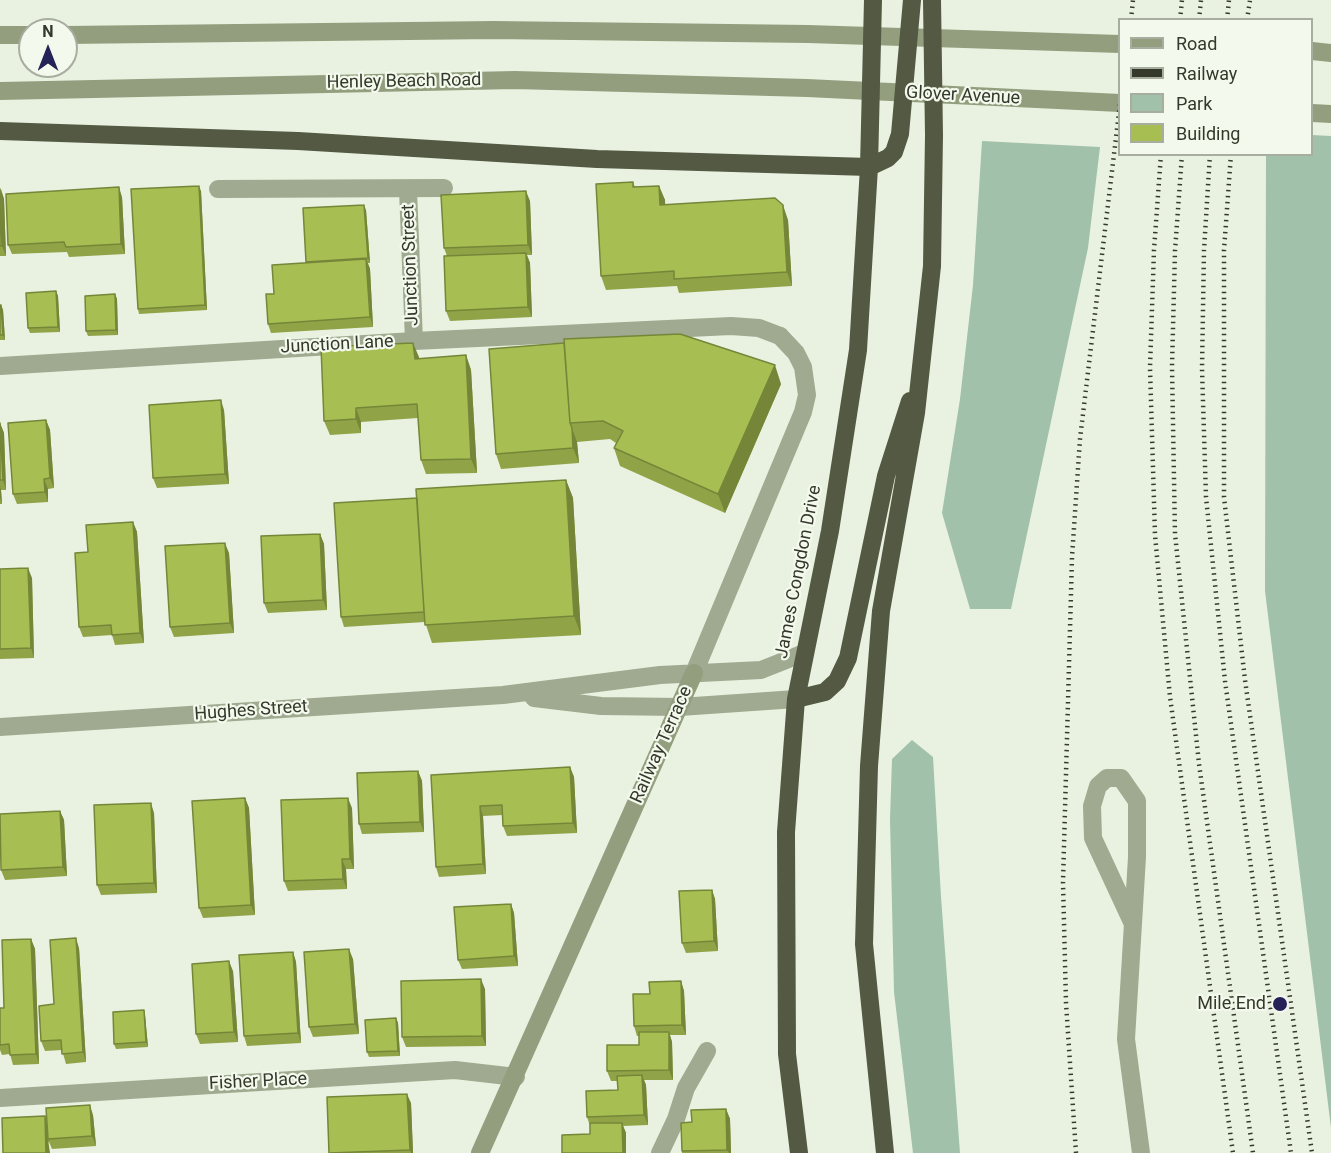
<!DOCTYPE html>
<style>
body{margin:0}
#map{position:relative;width:1331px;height:1153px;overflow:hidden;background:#e9f2e1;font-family:Roboto,sans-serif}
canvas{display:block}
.legend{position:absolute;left:1118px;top:18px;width:195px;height:138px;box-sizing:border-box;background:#f3faed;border:2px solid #a7ad9f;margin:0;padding:8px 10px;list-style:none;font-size:18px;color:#35392b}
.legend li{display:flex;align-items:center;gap:12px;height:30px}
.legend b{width:30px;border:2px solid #a7ad9f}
.north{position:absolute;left:18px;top:18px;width:60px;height:60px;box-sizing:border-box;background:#f3faed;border:2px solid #a7ad9f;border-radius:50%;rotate:0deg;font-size:16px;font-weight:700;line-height:24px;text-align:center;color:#35392b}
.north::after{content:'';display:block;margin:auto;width:21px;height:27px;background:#252258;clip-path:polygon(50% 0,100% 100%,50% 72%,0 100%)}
</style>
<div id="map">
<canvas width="1331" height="1153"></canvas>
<ul class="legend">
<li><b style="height:8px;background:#939e7e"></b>Road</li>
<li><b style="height:8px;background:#35392b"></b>Railway</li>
<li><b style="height:16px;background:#a1c1ab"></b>Park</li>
<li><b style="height:16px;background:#a7bf52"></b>Building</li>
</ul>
<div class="north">N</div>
</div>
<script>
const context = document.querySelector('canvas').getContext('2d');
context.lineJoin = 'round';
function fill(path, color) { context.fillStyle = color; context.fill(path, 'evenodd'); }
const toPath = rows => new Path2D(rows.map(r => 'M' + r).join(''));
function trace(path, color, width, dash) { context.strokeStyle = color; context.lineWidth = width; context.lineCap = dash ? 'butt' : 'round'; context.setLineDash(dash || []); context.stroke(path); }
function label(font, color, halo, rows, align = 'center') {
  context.font = font + ' Roboto,sans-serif'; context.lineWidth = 4.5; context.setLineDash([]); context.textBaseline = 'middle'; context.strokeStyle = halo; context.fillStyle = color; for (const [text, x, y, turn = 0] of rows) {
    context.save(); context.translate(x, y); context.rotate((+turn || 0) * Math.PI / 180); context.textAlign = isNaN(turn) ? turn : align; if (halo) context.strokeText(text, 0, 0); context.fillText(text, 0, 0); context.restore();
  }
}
fill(toPath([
 [1312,135,1331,136,1331,1128,1265,591,1266,155,1312,154],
 [982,141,1100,147,1088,248,1011,609,970,609,942,513,960,399,973,285],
 [912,740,933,757,941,897,960,1153,913,1153,894,992,890,819,892,759]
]), '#a1c1ab');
trace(toPath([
 [218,189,444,188],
 [0,366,414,341,731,326,759,328,780,336],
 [1132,922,1093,838,1092,806,1098,786,1107,778,1121,778,1137,801,1137,857,1126,1039,1141,1153],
 [660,1153,676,1119,686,1088,707,1051]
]), '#9faa90', 18);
trace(toPath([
 [408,190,414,341],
 [694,673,803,412,807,395,803,367,796,353,780,336],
 [534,698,601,706,680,707,796,699],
 [0,727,503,695,660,675,761,670,804,653],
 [0,1098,455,1070,516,1077]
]), '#9faa90', 18);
trace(toPath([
 [0,35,30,35],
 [66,35,494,30,808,34,1120,44],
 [1312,51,1331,53],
 [0,91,515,80,807,88,1120,103],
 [1312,113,1331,114],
 [480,1153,694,673]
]), '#939e7e', 18);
trace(toPath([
 [0,131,298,141,597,159,869,167,888,158,894,152,900,134,912,0],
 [796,699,825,692,837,681,848,658,886,476,910,401],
 [799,1153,787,1054,786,832,796,699,830,531,858,350,869,167,873,0],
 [885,1153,864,944,869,766,881,611,916,413,932,266,934,135,932,0]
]), '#535943', 18);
trace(toPath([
 [1131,20,1133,0],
 [1180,20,1182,0],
 [1199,20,1201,0],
 [1227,20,1229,0],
 [1247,20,1250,0],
 [1161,154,1154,250,1150,368,1155,535,1170,697,1233,1153],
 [1182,154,1175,251,1172,367,1175,534,1199,764,1253,1153],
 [1210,154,1204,250,1202,369,1206,497,1225,681,1291,1153],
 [1231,154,1224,250,1224,497,1245,680,1312,1153],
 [1076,1153,1066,1003,1063,882,1072,557,1080,439,1120,104]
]), '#35392b', 4.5, [1.5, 4.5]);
fill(toPath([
 [633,182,635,187,659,186,665,200,665,204,788,220,792,286,679,293,677,286,606,290,601,276],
 [0,189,4,199,6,256,0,256],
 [201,191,207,310,139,314,138,309],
 [122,197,125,254,69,257,67,252,12,254,8,245],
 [530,201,532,255,527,255,530,263,532,317,450,321,446,311,447,256,444,248],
 [366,210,370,263,368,263,370,269,373,327,271,333,268,324,274,294,306,263,306,262],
 [56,291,58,296,60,332,30,333,28,328],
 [115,294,117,299,118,335,88,336,86,331],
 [0,305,1,305,3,310,5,340,0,340],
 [489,349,781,384,725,513,620,466,614,448,616,443,610,439,577,442,579,463,501,469,496,454],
 [466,355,471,370,477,473,426,474,421,460,418,418,361,422,361,433,330,435,324,421,419,357,419,359],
 [224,410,229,484,157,488,153,478],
 [46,420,50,430,54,488,48,489,48,502,17,504,13,494],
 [0,423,4,433,6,490,1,490,2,504,0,504],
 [566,480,573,498,581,635,432,643,425,622,344,627,341,617,417,498],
 [133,522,137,532,144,643,115,645,112,635,83,637,79,627,88,552],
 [320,534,324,544,327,610,268,613,264,603],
 [229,553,234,633,174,637,170,627],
 [0,569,32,578,34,658,0,659],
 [570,767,574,777,577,833,507,836,503,826,503,815,483,816,486,874,439,877,436,867,431,775],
 [418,771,422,781,424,832,362,834,359,824],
 [245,798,249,808,255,915,203,918,199,908],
 [352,808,354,869,346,869,347,889,288,891,284,881],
 [60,811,64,820,67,876,5,880,1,870],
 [154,813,157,893,101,895,97,885],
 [712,890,715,899,718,951,686,953,682,943],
 [511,904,514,913,518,966,462,969,458,960],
 [31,939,35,949,39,1064,13,1065,10,1054,2,1055,0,1050,0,1008,4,1008],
 [79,948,86,1062,66,1064,62,1050,45,1051,41,1041,54,1004],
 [293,952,296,962,301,1043,247,1046,244,1036],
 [353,959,359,1034,313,1037,309,1027],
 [233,971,238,1042,200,1044,196,1034],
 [681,981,684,991,686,1035,670,1035,672,1042,673,1080,644,1080,646,1085,648,1125,623,1126,626,1133,590,1134,590,1126,587,1117,618,1090,617,1081,611,1081,607,1071,639,1045,639,1036,637,1036,634,1026,650,994],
 [485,989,486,1046,406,1047,402,1037],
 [144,1010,145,1015,148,1047,116,1049,114,1044],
 [396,1018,398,1023,400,1056,369,1057,367,1052],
 [411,1103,413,1153,329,1153],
 [726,1109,730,1119,731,1153,682,1153,682,1151,692,1122],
 [93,1115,96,1146,52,1149,49,1142,3,1153,47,1121]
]), '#90a447');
fill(toPath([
 [199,186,201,191,207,310,205,305],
 [659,186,665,200,666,219,660,205],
 [119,187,122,197,125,254,121,244],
 [1,189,4,199,6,256,2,246],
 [526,191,530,201,532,255,528,245],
 [364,205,366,210,370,263,368,258],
 [783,205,788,220,792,286,787,272],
 [526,253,530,263,532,317,528,307],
 [366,259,370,269,373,327,370,317],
 [56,291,58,296,60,332,58,327],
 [115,294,117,299,118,335,116,330],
 [1,305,3,310,5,340,3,335],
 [413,343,419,357,420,373,415,359],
 [466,355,471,370,477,473,471,459],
 [775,365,781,384,725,513,718,494],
 [221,400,224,410,229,484,225,474],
 [356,408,361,422,361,433,356,419],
 [46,420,50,430,54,488,50,478],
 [0,423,4,433,6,490,3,480],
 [572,428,577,442,579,463,573,448],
 [44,479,48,489,48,502,45,492],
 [566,480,573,498,581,635,574,616],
 [0,486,1,490,2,504,0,498],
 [133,522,137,532,144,643,140,633],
 [320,534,324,544,327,610,323,600],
 [225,543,229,553,234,633,230,623],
 [28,568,32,578,34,658,31,648],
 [570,767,574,777,577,833,573,823],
 [418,771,422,781,424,832,420,822],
 [245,798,249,808,255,915,251,905],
 [348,798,352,808,354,869,350,859],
 [151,803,154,813,157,893,154,883],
 [480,806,483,816,486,874,483,864],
 [60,811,64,820,67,876,63,867],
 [342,859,346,869,347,889,343,879],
 [712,890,715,899,718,951,714,941],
 [511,904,514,913,518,966,514,956],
 [76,938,79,948,86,1062,83,1052],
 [31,939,35,949,39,1064,36,1054],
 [349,949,353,959,359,1034,355,1024],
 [293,952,296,962,301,1043,298,1033],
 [229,961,233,971,238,1042,234,1032],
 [481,979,485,989,486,1046,482,1036],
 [681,981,684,991,686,1035,682,1025],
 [144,1010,145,1015,148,1047,146,1042],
 [396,1018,398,1023,400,1056,398,1051],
 [669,1032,672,1042,673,1080,669,1070],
 [642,1075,646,1085,648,1125,644,1115],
 [407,1094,411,1103,413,1153,411,1153,410,1150],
 [90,1105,93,1115,96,1146,92,1136],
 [726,1109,730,1119,731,1153,729,1153,727,1150],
 [45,1116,48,1126,48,1139,50,1153,46,1153],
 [622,1123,626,1133,626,1153,623,1153]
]), '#758639');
const building = toPath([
 [633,182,633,187,659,186,660,205,775,198,783,205,787,272,674,279,674,271,601,276,596,184,633,182],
 [199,186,205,305,138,309,131,189,199,186],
 [119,187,121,244,66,247,64,242,8,245,6,194,119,187],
 [0,189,2,246,0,246,0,189],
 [526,191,528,245,444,248,441,195,526,191],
 [364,205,368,258,306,262,303,208,364,205],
 [526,253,528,307,446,311,444,256,526,253],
 [366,259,370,317,268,324,266,294,274,294,272,265,366,259],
 [56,291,58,327,28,328,26,293,56,291],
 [115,294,116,330,86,331,85,296,115,294],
 [0,305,1,305,3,335,0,335,0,305],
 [680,334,775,365,718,494,614,448,623,431,603,421,570,423,564,339,680,334],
 [413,343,415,359,466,355,471,459,421,460,417,404,356,408,356,419,324,421,321,347,413,343],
 [564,343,570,423,572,428,573,448,496,454,489,349,564,343],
 [221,400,225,474,153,478,149,405,221,400],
 [46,420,50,478,44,479,45,492,13,494,8,423,46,420],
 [0,423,3,480,0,480,0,423],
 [566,480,574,616,425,625,416,489,566,480],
 [417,498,424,612,341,617,334,503,417,498],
 [133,522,140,633,112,635,111,625,79,627,75,553,88,552,86,525,133,522],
 [320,534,323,600,264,603,261,536,320,534],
 [225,543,230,623,170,627,165,546,225,543],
 [28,568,31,648,0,649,0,569,28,568],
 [570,767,573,823,503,826,502,805,480,806,483,864,436,867,431,775,570,767],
 [418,771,420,822,359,824,357,773,418,771],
 [245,798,251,905,199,908,192,801,245,798],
 [348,798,350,859,342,859,343,879,284,881,281,800,348,798],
 [151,803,154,883,97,885,94,805,151,803],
 [60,811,63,867,1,870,0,814,60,811],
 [712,890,714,941,682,943,679,891,712,890],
 [511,904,514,956,458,960,454,907,511,904],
 [76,938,83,1052,62,1054,61,1040,41,1041,39,1006,54,1004,50,940,76,938],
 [31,939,36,1054,10,1055,9,1044,0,1045,0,1008,4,1008,2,940,31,939],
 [349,949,355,1024,309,1027,304,952,349,949],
 [293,952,298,1033,244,1036,239,955,293,952],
 [229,961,234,1032,196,1034,192,964,229,961],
 [481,979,482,1036,402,1037,401,981,481,979],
 [681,981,682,1025,634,1026,633,994,650,994,649,982,681,981],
 [144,1010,146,1042,114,1044,113,1012,144,1010],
 [396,1018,398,1051,367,1052,365,1020,396,1018],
 [639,1032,669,1032,669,1070,607,1071,607,1045,639,1045,639,1032],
 [642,1075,644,1115,587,1117,586,1091,618,1090,617,1076,642,1075],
 [407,1094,410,1150,329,1153,327,1097,407,1094],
 [90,1105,92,1136,48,1139,46,1108,90,1105],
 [726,1109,727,1150,682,1151,681,1123,692,1122,691,1110,726,1109],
 [45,1116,46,1153,3,1153,2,1118,45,1116],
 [590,1123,622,1123,623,1153,562,1153,562,1135,590,1134,590,1123]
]);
fill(building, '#a7bf52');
trace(building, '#758639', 1.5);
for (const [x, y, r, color] of [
 [1280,1004,8,"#252258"]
]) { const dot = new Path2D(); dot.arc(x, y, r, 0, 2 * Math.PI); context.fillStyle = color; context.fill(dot); trace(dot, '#f3faed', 2); }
label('18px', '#35392b', '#f3faed', [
 ["Henley Beach Road",404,82,-1],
 ["Glover Avenue",963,96,3],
 ["Junction Street",411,265,-92],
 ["Junction Lane",337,345,-3],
 ["James Congdon Drive",799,572,-79],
 ["Hughes Street",251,711,-4],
 ["Railway Terrace",662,745,-66],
 ["Fisher Place",258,1082,-3]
]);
label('18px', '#35392b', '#f3faed', [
 ["Mile End",1266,1004]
], 'right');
</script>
